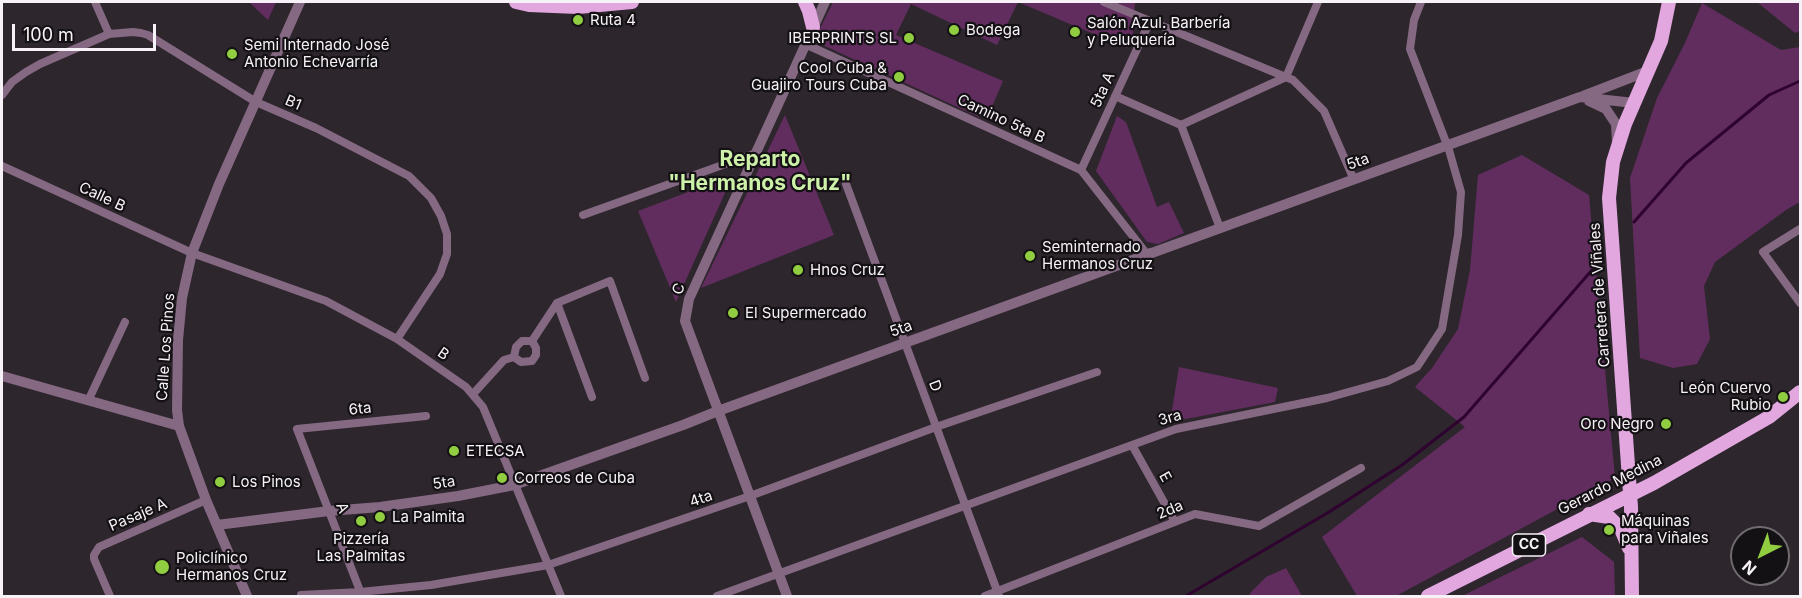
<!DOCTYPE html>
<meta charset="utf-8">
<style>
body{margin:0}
#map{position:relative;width:1802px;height:598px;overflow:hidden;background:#2e262d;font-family:Inter,sans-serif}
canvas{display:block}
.frame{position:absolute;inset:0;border:3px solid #f7f2f7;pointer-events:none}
.north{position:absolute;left:1730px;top:526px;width:60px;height:60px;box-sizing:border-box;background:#141114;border:2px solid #6f6b6f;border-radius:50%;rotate:222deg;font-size:16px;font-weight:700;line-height:24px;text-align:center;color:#f7f2f7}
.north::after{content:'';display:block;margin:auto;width:21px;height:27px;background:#91cd40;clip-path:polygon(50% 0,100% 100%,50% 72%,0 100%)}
.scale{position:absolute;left:12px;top:24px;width:144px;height:27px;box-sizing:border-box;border:3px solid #f7f2f7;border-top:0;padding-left:8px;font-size:18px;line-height:21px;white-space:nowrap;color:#f7f2f7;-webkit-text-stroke:4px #141114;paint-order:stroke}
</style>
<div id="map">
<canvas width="1802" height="598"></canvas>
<div class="frame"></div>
<div class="north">N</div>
<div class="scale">100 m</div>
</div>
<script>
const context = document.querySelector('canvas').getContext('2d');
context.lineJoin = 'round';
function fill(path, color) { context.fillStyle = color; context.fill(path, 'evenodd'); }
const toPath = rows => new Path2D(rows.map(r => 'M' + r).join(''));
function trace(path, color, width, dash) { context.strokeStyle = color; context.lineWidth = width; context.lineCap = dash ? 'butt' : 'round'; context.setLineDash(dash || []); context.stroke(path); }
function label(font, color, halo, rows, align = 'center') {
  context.font = font + ' Inter,sans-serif'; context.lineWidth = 4.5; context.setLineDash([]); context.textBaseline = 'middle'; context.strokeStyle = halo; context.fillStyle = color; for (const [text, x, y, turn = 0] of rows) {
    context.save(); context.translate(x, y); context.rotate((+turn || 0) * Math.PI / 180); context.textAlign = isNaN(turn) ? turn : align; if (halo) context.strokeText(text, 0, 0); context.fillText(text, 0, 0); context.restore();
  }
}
fill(toPath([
 [249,2,276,2,268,20],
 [833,2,1135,2,1133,35,1127,48,1018,2,997,45,911,4,896,35,1003,81,988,116,979,117,814,41],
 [1757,2,1800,2,1800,31,1795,33],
 [1702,3,1781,50,1800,47,1800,202,1786,210,1715,262,1704,286,1710,339,1697,364,1673,368,1640,358,1630,178,1657,98,1685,43],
 [785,115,834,235,701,288],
 [1117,116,1126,122,1157,207,1169,202,1184,233,1158,244,1147,242,1096,171],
 [1522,155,1589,195,1615,478,1396,596,1357,596,1322,537,1465,427,1415,387,1432,368,1458,329,1470,270,1478,175],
 [733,175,676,302,638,211],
 [1179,367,1278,388,1275,402,1170,422],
 [1582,537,1614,562,1615,596,1462,596],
 [1286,568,1302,596,1249,596,1251,592,1266,577]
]), '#612d5f');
trace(toPath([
 [1634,222,1686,163,1769,95,1800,81],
 [1186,596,1329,512,1402,465,1464,417,1592,270]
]), '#2f032f', 3);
trace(toPath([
 [95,2,109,34],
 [1104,2,1293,80,1324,111,1354,180],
 [805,44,1081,170,1146,253,1153,252],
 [2,95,12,82,26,72,40,64,109,34,133,32,141,33,148,35,256,102,316,128,409,176,431,198,441,216,447,234,447,254,440,274,397,339],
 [1115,96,1181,125,1220,228],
 [1181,125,1286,77,1318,2],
 [2,166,192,253,326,301,397,339,466,387,483,407,561,596],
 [1081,170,1150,21],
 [846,184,999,596],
 [583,215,756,153],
 [1800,229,1763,252,1800,303],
 [557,303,592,397],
 [514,357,521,362,532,361,536,355,536,348,532,341],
 [473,394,504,360,514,357,516,347,522,341,532,341,557,303,610,281,645,378],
 [88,401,125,322],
 [1132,445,1175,522],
 [301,595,360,592,431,585,548,565,750,496,936,427,1097,372],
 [110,596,94,559,94,555,99,547,206,500],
 [362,596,297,429,426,416],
 [717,596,1176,429,1327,398,1388,381,1417,367,1442,329,1458,235,1461,192,1449,150,1410,49,1414,20,1421,2],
 [985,596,1195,514,1259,526,1361,468]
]), '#856983', 8);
trace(toPath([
 [1583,96,1648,71],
 [1589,101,1606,109,1616,124,1617,143],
 [2,376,179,426],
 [217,525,329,511,380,507,458,496,514,485,683,425,718,411,1580,97,1634,103],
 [247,596,206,500,179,426,177,410,178,340,182,298,192,253,219,184,300,2],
 [787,596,685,321,689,299,825,2]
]), '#856983', 10);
trace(toPath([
 [516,2,529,5,578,7,632,2],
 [805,2,809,11,813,27],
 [1589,514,1609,517,1621,529,1629,548],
 [1428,596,1654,483,1769,417,1800,392],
 [1632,596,1631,507,1609,198,1613,162,1625,124,1661,41,1669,2]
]), '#e1a7de', 14);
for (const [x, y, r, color] of [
 [578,20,6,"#91cd40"],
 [954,30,6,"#91cd40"],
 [1075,32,6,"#91cd40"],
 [909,38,6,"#91cd40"],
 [232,54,6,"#91cd40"],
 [899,77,6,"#91cd40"],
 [1030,256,6,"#91cd40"],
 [798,270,6,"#91cd40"],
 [733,313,6,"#91cd40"],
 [1783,397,6,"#91cd40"],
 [1666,424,6,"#91cd40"],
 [454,451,6,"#91cd40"],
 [502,478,6,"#91cd40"],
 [220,482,6,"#91cd40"],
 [380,517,6,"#91cd40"],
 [361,521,6,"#91cd40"],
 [1609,530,6,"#91cd40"],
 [162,567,8,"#91cd40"]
]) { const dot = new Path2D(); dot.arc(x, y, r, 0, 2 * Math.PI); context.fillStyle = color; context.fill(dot); trace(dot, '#141114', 2); }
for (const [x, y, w] of [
 [1529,545,33]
]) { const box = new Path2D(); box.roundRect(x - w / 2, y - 11, w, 22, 4.5); context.fillStyle = '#141114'; context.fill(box); trace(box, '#f7f2f7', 1.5); }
label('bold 14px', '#f7f2f7', null, [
 ["CC",1529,545]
]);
label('15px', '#f7f2f7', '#141114', [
 ["Ruta 4",590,20],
 ["Salón Azul. Barbería",1087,23],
 ["y Peluquería",1087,40],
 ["Bodega",966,30],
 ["IBERPRINTS SL",897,38,"right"],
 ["Semi Internado José",244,45],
 ["Antonio Echevarría",244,62],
 ["Cool Cuba &",887,68,"right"],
 ["Guajiro Tours Cuba",887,85,"right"],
 ["Seminternado",1042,247],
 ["Hermanos Cruz",1042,264],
 ["Hnos Cruz",810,270],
 ["El Supermercado",745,313],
 ["León Cuervo",1771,388,"right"],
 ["Rubio",1771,405,"right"],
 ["Oro Negro",1654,424,"right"],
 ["ETECSA",466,451],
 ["Correos de Cuba",514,478],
 ["Los Pinos",232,482],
 ["La Palmita",392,517],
 ["Máquinas",1621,521],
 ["para Viñales",1621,538],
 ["Pizzería",361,539,"center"],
 ["Las Palmitas",361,556,"center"],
 ["Policlínico",176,558],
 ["Hermanos Cruz",176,575]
], 'left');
label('15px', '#f7f2f7', '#141114', [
 ["5ta A",1103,90,-65],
 ["B1",293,103,23],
 ["Camino 5ta B",1001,119,25],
 ["5ta",1358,162,-20],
 ["Calle B",102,197,25],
 ["C",679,289,-69],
 ["Carretera de Viñales",1600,295,-94],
 ["5ta",901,329,-20],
 ["Calle Los Pinos",166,347,-86],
 ["B",443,354,35],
 ["D",935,386,69],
 ["6ta",360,409,-6],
 ["3ra",1170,418,-16],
 ["E",1165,477,61],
 ["5ta",444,483,-9],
 ["Gerardo Medina",1610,485,-27],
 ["4ta",701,499,-19],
 ["A",342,508,69],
 ["2da",1170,510,-22],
 ["Pasaje A",138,515,-23]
]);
label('bold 21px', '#cef1aa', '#141114', [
 ["Reparto",760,160],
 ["\"Hermanos Cruz\"",760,184]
]);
</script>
